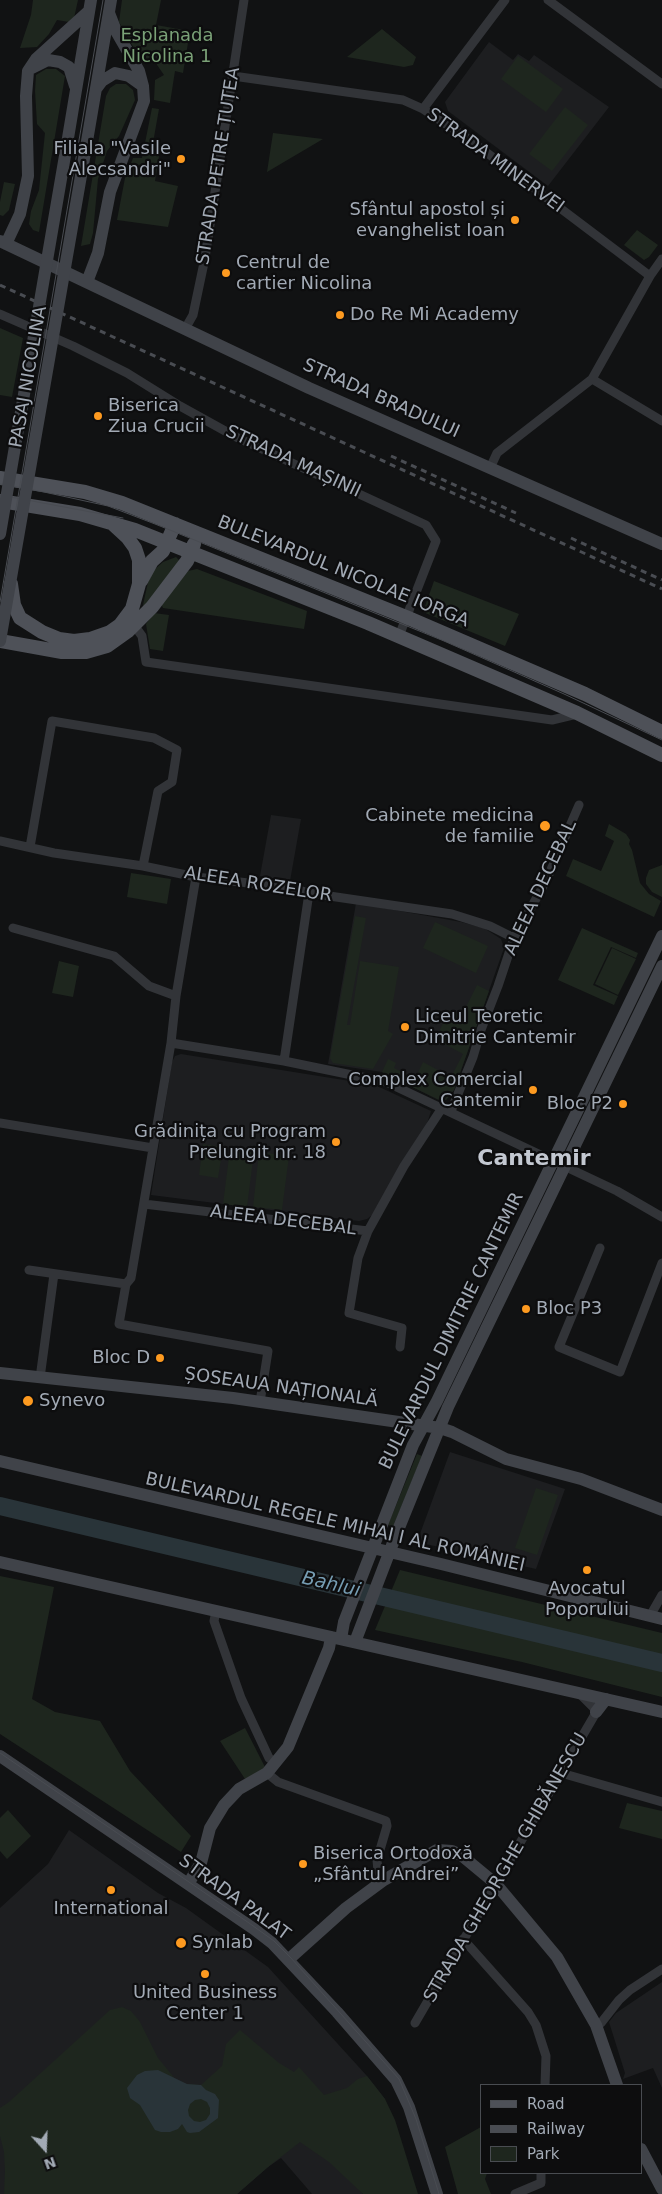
<!DOCTYPE html>
<meta charset="utf-8">
<style>
body{margin:0}
#map{position:relative;width:662px;height:2194px;overflow:hidden;background:#111213;font-family:"DejaVu Sans",sans-serif}
canvas{display:block}
.legend{position:absolute;left:480px;top:2084px;width:162px;height:90px;box-sizing:border-box;background:#0d0d0e;border:1px solid #494c51;margin:0;padding:6px 9px;list-style:none;font-size:15px;color:#a2aab5}
.legend li{display:flex;align-items:center;gap:10px;height:25px}
.legend b{width:25px;border:1px solid #494c51}
.north{position:absolute;left:20px;top:2124px;width:50px;height:50px;-webkit-text-stroke:4px #0d0d0e;paint-order:stroke;rotate:160deg;font-size:14px;font-weight:700;line-height:20px;text-align:center;color:#a2aab5}
.north::after{content:'';display:block;margin:auto;width:18px;height:22px;background:#a2aab5;clip-path:polygon(50% 0,100% 100%,50% 72%,0 100%)}
</style>
<div id="map">
<canvas width="662" height="2194"></canvas>
<ul class="legend">
<li><b style="height:6px;background:#4e5158"></b>Road</li>
<li><b style="height:6px;background:#494c52"></b>Railway</li>
<li><b style="height:14px;background:#1e261e"></b>Park</li>
</ul>
<div class="north">N</div>
</div>
<script>
const context = document.querySelector('canvas').getContext('2d');
context.lineJoin = 'round';
function fill(path, color) { context.fillStyle = color; context.fill(path, 'evenodd'); }
const toPath = rows => new Path2D(rows.map(r => 'M' + r).join(''));
function trace(path, color, width, dash) { context.strokeStyle = color; context.lineWidth = width; context.lineCap = dash ? 'butt' : 'round'; context.setLineDash(dash || []); context.stroke(path); }
function label(font, color, halo, rows, align = 'center') {
  context.font = font + ' "DejaVu Sans",sans-serif'; context.lineWidth = 4.5; context.setLineDash([]); context.textBaseline = 'middle'; context.strokeStyle = halo; context.fillStyle = color; for (const [text, x, y, turn = 0] of rows) {
    context.save(); context.translate(x, y); context.rotate((+turn || 0) * Math.PI / 180); context.textAlign = isNaN(turn) ? turn : align; if (halo) context.strokeText(text, 0, 0); context.fillText(text, 0, 0); context.restore();
  }
}
fill(toPath([
 [489,42,513,60,518,54,529,61,534,55,609,107,548,186,448,111,445,102],
 [271,815,301,819,290,881,260,876],
 [356,903,461,922,484,928,501,939,504,948,454,1090,446,1100,439,1100,382,1072,328,1064],
 [181,1054,375,1085,431,1111,426,1127,375,1213,367,1219,359,1221,151,1195,172,1062,175,1056],
 [450,1452,565,1489,536,1569,417,1542],
 [69,1830,158,1893,186,1908,268,1967,367,2076,385,2099,340,2137,351,2180,363,2194,312,2194,281,2158,268,2167,237,2194,0,2194,0,1908,48,1864],
 [662,1982,662,2088,653,2068,623,2079,625,2073,609,2022,616,2013]
]), '#1d1e20');
fill(toPath([
 [33,0,78,0,74,18,69,22,57,20,49,34,37,47,20,48,31,15],
 [122,0,161,0,156,25,190,31,183,73,175,71,170,103,154,100,155,80,164,75,155,62,140,59,119,22],
 [382,29,416,57,413,65,404,67,347,57],
 [518,56,563,89,546,112,501,79],
 [46,69,56,69,65,76,39,232,33,230,29,224,31,211,39,190,45,133,37,124,35,91,36,75],
 [116,84,126,84,133,90,135,100,119,136,107,151,98,179,93,233,90,244,81,246,106,96,110,88],
 [565,107,588,125,552,171,529,154],
 [152,108,159,109,151,154,159,156,155,181,178,186,168,227,117,220,125,178,133,158,142,158],
 [273,133,323,139,267,172],
 [4,182,15,184,9,210,3,216,0,215,0,202],
 [637,230,658,245,649,257,644,260,624,245],
 [0,328,23,338,12,397,0,395],
 [176,557,179,560,178,566,144,607,143,605,148,582,154,570,163,562],
 [197,569,307,611,304,629,163,608,161,604,188,571],
 [434,581,519,614,505,646,423,612],
 [154,613,169,615,163,651,150,649,146,624],
 [609,824,626,834,630,840,629,844,632,850,640,883,649,894,661,901,654,917,566,876,573,859,601,871,614,841,605,836],
 [662,865,662,897,652,892,646,884,646,878,649,870],
 [131,873,171,879,167,904,127,897],
 [355,916,366,918,347,1025,350,1025,360,961,399,967,388,1031,393,1034,373,1069,333,1063,330,1058],
 [435,922,488,946,476,973,423,948],
 [582,928,638,953,636,958,611,947,593,985,618,996,614,1005,558,980],
 [612,948,636,959,618,995,595,984],
 [59,961,79,966,73,997,52,993],
 [477,985,489,991,454,1090,446,1100,439,1100,382,1072,388,1059,396,1063,394,1068,415,1079,423,1062,451,1077,463,1054,435,1039,450,1010,462,1015],
 [203,1144,223,1147,218,1178,199,1175],
 [230,1149,254,1152,247,1207,223,1204],
 [259,1152,289,1156,282,1210,253,1207],
 [417,1454,422,1456,393,1527,388,1525],
 [536,1488,558,1495,537,1555,515,1548],
 [400,1570,662,1633,662,1697,522,1662,375,1630],
 [0,1576,54,1587,32,1699,55,1712,100,1721,130,1771,191,1836,181,1852,0,1734],
 [245,1728,266,1769,245,1779,220,1741],
 [627,1803,662,1811,662,1839,619,1828],
 [8,1810,31,1836,7,1859,0,1851,0,1818],
 [122,2007,131,2011,140,2022,158,2058,176,2080,187,2084,201,2085,222,2066,226,2044,240,2030,279,2063,294,2072,299,2067,324,2095,347,2088,358,2079,367,2076,385,2099,395,2120,418,2194,363,2194,329,2162,300,2142,268,2167,237,2194,4,2194,5,2171,4,2152,0,2136,0,2108,9,2102,110,2010],
 [481,2127,481,2173,487,2173,485,2179,491,2194,458,2194,445,2147]
]), '#1e261e');
fill(toPath([
 [158,2070,187,2084,201,2085,206,2090,215,2094,219,2100,218,2118,199,2132,190,2133,187,2132,182,2124,178,2129,170,2132,161,2132,155,2130,140,2105,130,2098,127,2088,137,2075,145,2071],
 [201,2099,207,2102,210,2108,210,2114,206,2120,200,2122,194,2121,189,2116,188,2110,190,2104,195,2100]
]), '#293439');
trace(toPath([
 [0,1506,662,1663]
]), '#293439', 18);
trace(toPath([
 [548,0,662,84],
 [233,76,403,100,423,109,470,140,650,276],
 [423,109,505,0],
 [0,314,73,346,127,373,180,406,236,437,426,525,436,541,399,636],
 [185,329,193,315,205,258,244,0],
 [592,379,662,421],
 [491,466,497,453,592,379,650,276,662,259],
 [134,625,142,636,146,662,552,720,577,714],
 [0,841,54,853,143,866,196,877,292,888,309,893,452,914,490,926,514,938],
 [30,847,52,721,154,738,177,750,172,782,158,791,143,866],
 [13,928,114,956,149,986,176,996],
 [171,1043,284,1061,386,1082,617,1191,662,1217],
 [284,1061,309,893],
 [451,1111,473,1057,481,1030,498,986,514,938,546,881,579,805],
 [0,1123,153,1148],
 [144,1204,368,1231,404,1166,442,1108],
 [368,1231,358,1258,349,1313,402,1328,400,1347],
 [600,1248,559,1347,620,1372,662,1263],
 [29,1270,126,1284],
 [126,1284,131,1278,171,1043,176,996,196,877],
 [126,1284,119,1324,268,1351,260,1402],
 [40,1378,54,1274],
 [216,1611,214,1621,241,1698,269,1758,276,1763],
 [650,1616,662,1595],
 [267,1773,278,1782,386,1821,387,1826,377,1860,378,1871,384,1880],
 [561,1773,662,1802],
 [463,1939,528,2012,536,2025,546,2056,545,2085],
 [415,2023,594,1716,596,1712,593,1707,581,1695],
 [596,2025,601,2023,619,2000,630,1990,662,1969],
 [515,2194,541,2183,541,2173]
]), '#323438', 9);
trace(toPath([
 [32,68,48,60,60,62,69,67,75,86],
 [96,89,102,81,115,73,129,76,143,86],
 [67,144,91,0],
 [86,147,111,0],
 [0,241,309,388,662,544],
 [6,244,20,214,28,176,26,96,28,71,36,59,89,11],
 [87,282,98,253,110,192,144,101,143,86,139,71,116,31,109,13],
 [0,1373,233,1398,440,1428,452,1432,506,1459,581,1479,662,1510],
 [0,1461,441,1564,662,1619],
 [0,1562,662,1712],
 [341,1639,344,1622,413,1445,437,1401,662,936],
 [355,1642,396,1535,448,1407,662,966],
 [596,1712,606,1699],
 [0,1756,254,1929,272,1943,337,2012,396,2080,409,2107,437,2194],
 [188,1884,201,1863,210,1828,224,1805,239,1789,267,1773,288,1747,329,1648,331,1637],
 [288,1960,346,1908,384,1880,437,1850,452,1851,461,1855,496,1884,557,1957,596,2025,617,2085],
 [641,2149,662,2189]
]), '#404349', 12);
trace(toPath([
 [0,478,85,492,122,503,406,617,585,694,662,732],
 [0,501,80,514,135,530,368,623,577,713,662,755],
 [141,581,152,561,163,551,175,524],
 [11,584,14,605,20,618,42,632,59,639,74,641,90,639,110,632,120,625,132,609,139,584,139,560,135,548,127,537,114,525],
 [0,641,62,652,86,652,107,646,128,631,152,607,187,561,194,544]
]), '#4e5158', 14);
trace(toPath([
 [0,484,44,492,108,506,155,524,444,641,564,694,662,740],
 [0,495,123,518],
 [0,602,103,0],
 [0,1753,249,1923,274,1941,291,1958,399,2079,416,2119,439,2194]
]), '#494c52', 1);
trace(toPath([
 [0,285,662,589],
 [391,456,516,513],
 [571,538,662,580]
]), '#494c52', 3, [6, 5]);
trace(toPath([
 [0,534,67,144],
 [0,641,86,147]
]), '#404349', 12);
for (const [x, y, r, color] of [
 [181,159,5,"#fd9a20"],
 [515,220,5,"#fd9a20"],
 [226,273,5,"#fd9a20"],
 [340,315,5,"#fd9a20"],
 [98,416,5,"#fd9a20"],
 [545,826,6,"#fd9a20"],
 [405,1027,5,"#fd9a20"],
 [533,1090,5,"#fd9a20"],
 [623,1104,5,"#fd9a20"],
 [336,1142,5,"#fd9a20"],
 [526,1309,5,"#fd9a20"],
 [160,1358,5,"#fd9a20"],
 [28,1401,6,"#fd9a20"],
 [587,1570,5,"#fd9a20"],
 [303,1864,5,"#fd9a20"],
 [111,1890,5,"#fd9a20"],
 [181,1943,6,"#fd9a20"],
 [205,1974,5,"#fd9a20"]
]) { const dot = new Path2D(); dot.arc(x, y, r, 0, 2 * Math.PI); context.fillStyle = color; context.fill(dot); trace(dot, '#0d0d0e', 2); }
label('18px', '#7aa177', '#0d0d0e', [
 ["Esplanada",167,36],
 ["Nicolina 1",167,57]
]);
label('18px', '#a2aab5', '#0d0d0e', [
 ["Filiala \"Vasile",171,149,"right"],
 ["Alecsandri\"",171,170,"right"],
 ["Sfântul apostol și",505,210,"right"],
 ["evanghelist Ioan",505,231,"right"],
 ["Centrul de",236,263],
 ["cartier Nicolina",236,284],
 ["Do Re Mi Academy",350,315],
 ["Biserica",108,406],
 ["Ziua Crucii",108,427],
 ["Cabinete medicina",534,816,"right"],
 ["de familie",534,837,"right"],
 ["Liceul Teoretic",415,1017],
 ["Dimitrie Cantemir",415,1038],
 ["Complex Comercial",523,1080,"right"],
 ["Cantemir",523,1101,"right"],
 ["Bloc P2",613,1104,"right"],
 ["Grădinița cu Program",326,1132,"right"],
 ["Prelungit nr. 18",326,1153,"right"],
 ["Bloc P3",536,1309],
 ["Bloc D",150,1358,"right"],
 ["Synevo",39,1401],
 ["Avocatul",587,1589,"center"],
 ["Poporului",587,1610,"center"],
 ["Biserica Ortodoxă",313,1854],
 ["„Sfântul Andrei”",313,1875],
 ["International",111,1909,"center"],
 ["Synlab",192,1943],
 ["United Business",205,1993,"center"],
 ["Center 1",205,2014,"center"]
], 'left');
label('18px', '#a2aab5', '#0d0d0e', [
 ["STRADA MINERVEI",495,161,36],
 ["STRADA PETRE ȚUȚEA",219,166,-81],
 ["PASAJ NICOLINA",29,377,-80],
 ["STRADA BRADULUI",381,399,24],
 ["STRADA MAȘINII",293,462,25],
 ["BULEVARDUL NICOLAE IORGA",343,572,22],
 ["ALEEA ROZELOR",258,885,9],
 ["ALEEA DECEBAL",541,888,-65],
 ["ALEEA DECEBAL",283,1221,7],
 ["BULEVARDUL DIMITRIE CANTEMIR",452,1331,-64],
 ["ȘOSEAUA NAȚIONALĂ",281,1388,8],
 ["BULEVARDUL REGELE MIHAI I AL ROMÂNIEI",335,1523,13],
 ["STRADA GHEORGHE GHIBĂNESCU",506,1868,-60],
 ["STRADA PALAT",234,1898,36]
]);
label('italic 19px', '#769db3', '#0d0d0e', [
 ["Bahlui",331,1585,13]
]);
label('bold 22px', '#c3c8d1', '#0d0d0e', [
 ["Cantemir",534,1159]
]);
</script>
